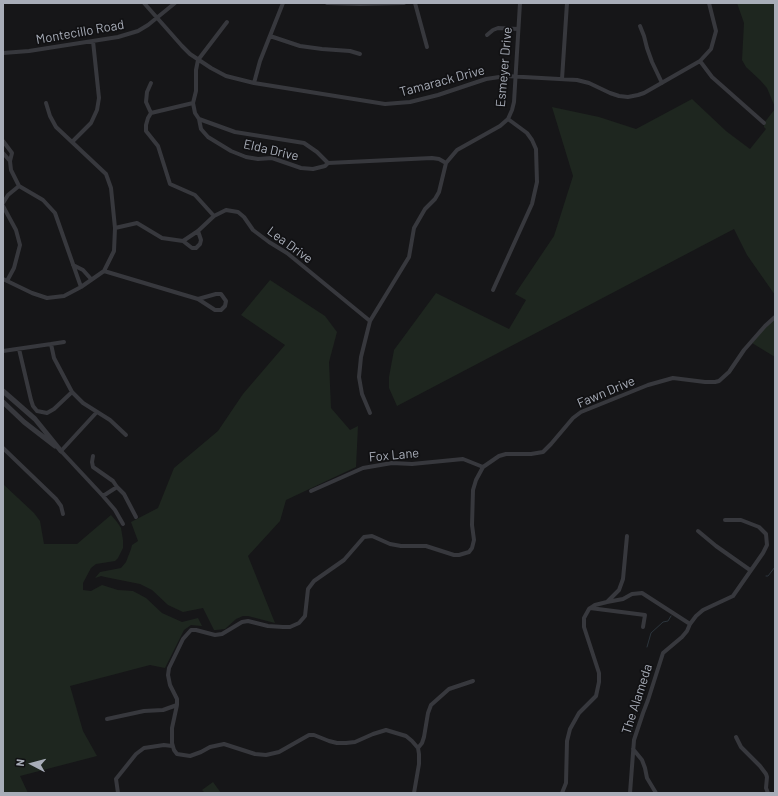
<!DOCTYPE html>
<style>
body{margin:0}
#map{position:relative;width:778px;height:796px;overflow:hidden;background:#161618;font-family:Barlow,sans-serif}
canvas{display:block}
.frame{position:absolute;inset:0;border:4px solid #a8adb8;pointer-events:none}
.north{position:absolute;left:12px;top:744px;width:40px;height:40px;-webkit-text-stroke:3px #111113;paint-order:stroke;rotate:276deg;font-size:11px;font-weight:700;line-height:16px;text-align:center;color:#a8adb8}
.north::after{content:'';display:block;margin:auto;width:14px;height:18px;background:#a8adb8;clip-path:polygon(50% 0,100% 100%,50% 72%,0 100%)}
</style>
<div id="map">
<canvas width="778" height="796"></canvas>
<div class="frame"></div>
<div class="north">N</div>
</div>
<script>
const context = document.querySelector('canvas').getContext('2d');
context.lineJoin = 'round';
function fill(path, color) { context.fillStyle = color; context.fill(path, 'evenodd'); }
const toPath = rows => new Path2D(rows.map(r => 'M' + r).join(''));
function trace(path, color, width, dash) { context.strokeStyle = color; context.lineWidth = width; context.lineCap = dash ? 'butt' : 'round'; context.setLineDash(dash || []); context.stroke(path); }
function label(font, color, halo, rows, align = 'center') {
  context.font = font + ' Barlow,sans-serif'; context.lineWidth = 3.5; context.setLineDash([]); context.textBaseline = 'middle'; context.strokeStyle = halo; context.fillStyle = color; for (const [text, x, y, turn = 0] of rows) {
    context.save(); context.translate(x, y); context.rotate((+turn || 0) * Math.PI / 180); context.textAlign = isNaN(turn) ? turn : align; if (halo) context.strokeText(text, 0, 0); context.fillText(text, 0, 0); context.restore();
  }
}
fill(toPath([
 [737,3,775,3,775,107,767,88,760,80,746,67,742,60,744,23],
 [692,99,726,131,750,149,766,129,764,127,764,123,775,109,775,295,747,255,734,229,397,406,389,388,389,377,394,350,436,293,509,329,526,300,515,294,554,236,573,176,552,107,599,117,636,129],
 [270,280,325,316,337,332,329,362,331,408,350,430,358,426,356,467,286,500,280,521,248,556,275,623,248,616,243,616,236,619,225,629,216,630,214,630,203,608,183,612,168,605,152,590,140,584,105,577,101,576,95,578,100,572,121,568,126,562,131,549,132,545,138,541,131,522,158,508,174,468,218,431,243,394,285,345,241,315],
 [775,316,775,357,752,343],
 [3,484,34,513,40,521,44,544,77,544,111,515,117,522,121,528,123,540,123,548,118,558,115,561,96,564,91,568,83,583,83,590,91,591,102,585,118,590,133,591,146,598,162,613,182,622,198,618,202,626,191,625,184,630,165,668,150,665,70,686,83,731,97,756,20,776,28,793,3,793],
 [213,782,221,793,205,793,202,790]
]), '#1e261f');
trace(toPath([
 [766,576,768,576,775,567],
 [647,647,651,633,663,622,668,621,671,616],
 [631,734,633,721,639,703]
]), '#2c353c', 1);
trace(toPath([
 [144,3,182,46,190,54,211,68,226,76,254,83,385,104,410,102,438,95,486,79,506,76,577,80,589,83,610,93,619,96,628,97,638,95,644,93,700,61,711,49,716,31,709,3],
 [327,3,360,4,404,3],
 [415,3,427,47],
 [227,22,198,60,196,70,196,91,193,103,195,113,199,119,201,129,208,137,231,151,246,157,258,159,272,158,301,168,313,169,325,166,328,163,432,158,439,159,446,163],
 [640,26,644,36,647,48,652,62,662,83],
 [487,35,493,30,498,28,518,29],
 [270,36,300,46,322,49,350,51,360,54],
 [3,53,29,51,118,37,138,31,148,25,175,3],
 [700,61,712,77,764,123],
 [562,79,567,3],
 [151,83,147,92,146,102,151,113],
 [254,83,260,61,283,3],
 [46,103,50,116,56,127,106,174,111,188,115,228],
 [193,103,151,113,148,118,146,125,146,131,158,146,170,184,195,195,214,216],
 [199,119,235,132,304,143,317,152,328,163],
 [3,141,12,153,10,161,11,170,19,186,43,200,55,213,81,287],
 [72,142,91,123,97,110,99,98,93,41],
 [3,153,10,161],
 [3,203,8,195,19,186],
 [3,206,16,230,20,245,14,268,7,281],
 [183,241,192,248,196,248,200,244,201,240,198,231],
 [73,265,83,270,91,279],
 [104,271,198,299],
 [3,279,32,293,47,298,64,296,81,287,104,271,114,251,115,228,137,223,162,238,183,241,198,231,214,216,226,210,238,212,244,217,253,230,269,242,287,253,370,321],
 [493,290,532,204,537,182,536,149,532,140,527,133,508,119],
 [216,294,221,294,226,301,225,306,221,310,215,310,198,299,216,294],
 [51,344,64,342],
 [19,349,31,400,33,406,37,411,47,413,54,409,72,392],
 [3,351,51,344,54,358,72,392,83,403,110,420,126,435],
 [96,413,61,451,103,496,115,510,123,524],
 [370,413,362,394,359,377,361,357,370,321,409,257,414,228,425,209,435,199,439,192,446,163,457,150,500,126,508,119,512,110,514,102,520,3],
 [3,448,56,499,61,506,63,514],
 [93,456,92,462,93,467,113,481,117,487,124,494,136,517],
 [311,491,363,468,392,463,412,464,463,459,483,467],
 [103,496,117,487],
 [698,531,716,546,750,570],
 [607,602,623,599,632,594,642,593,690,624],
 [590,608,645,615,643,627],
 [107,719,144,711,163,710,177,705],
 [736,737,741,747,760,766,766,774,767,777,766,788,768,793],
 [418,748,422,743,424,737,428,713,431,705,449,689,473,681],
 [633,749,642,760,645,768,647,778,656,793],
 [118,793,116,779,136,754,144,748,164,745,172,746],
 [414,793,419,764,419,754,418,748,412,741,406,736,386,730,373,734,355,742,346,743,337,743,329,741,314,735,309,735,279,752,266,755,255,754,224,744,210,747,201,752,190,756,177,754,174,750,172,743,172,728,177,705,177,699,170,685,168,675,169,668,183,639,191,630,196,630,215,635,222,634,242,622,248,621,268,626,283,627,290,627,299,623,305,616,308,589,314,581,344,560,364,537,372,536,390,544,401,546,426,546,454,555,459,555,469,552,472,548,474,540,472,525,473,490,476,480,483,467,499,456,506,454,531,454,543,452,551,444,573,418,581,412,648,385,673,378,705,382,715,382,719,381,729,372,744,350,765,326,775,317],
 [562,793,566,783,567,741,570,729,579,713,596,696,599,682,599,673,584,627,584,618,589,609,595,605,607,602,619,590,623,579,627,536],
 [630,793,634,740,643,713,648,700,663,653,682,637,687,631,690,624,696,616,703,610,733,596,763,553,767,545,766,534,759,527,741,520,725,520]
]), '#37383d', 4);
trace(toPath([
 [3,391,35,419,61,451],
 [3,402,24,422,55,446]
]), '#37383d', 5);
label('13px', '#a8adb8', '#111113', [
 ["Montecillo Road",80,32,-10],
 ["Esmeyer Drive",504,67,-85],
 ["Tamarack Drive",442,81,-15],
 ["Elda Drive",271,150,13],
 ["Lea Drive",290,245,36],
 ["Fawn Drive",606,392,-23],
 ["Fox Lane",394,455,-5],
 ["The Alameda",637,699,-72]
]);
</script>
